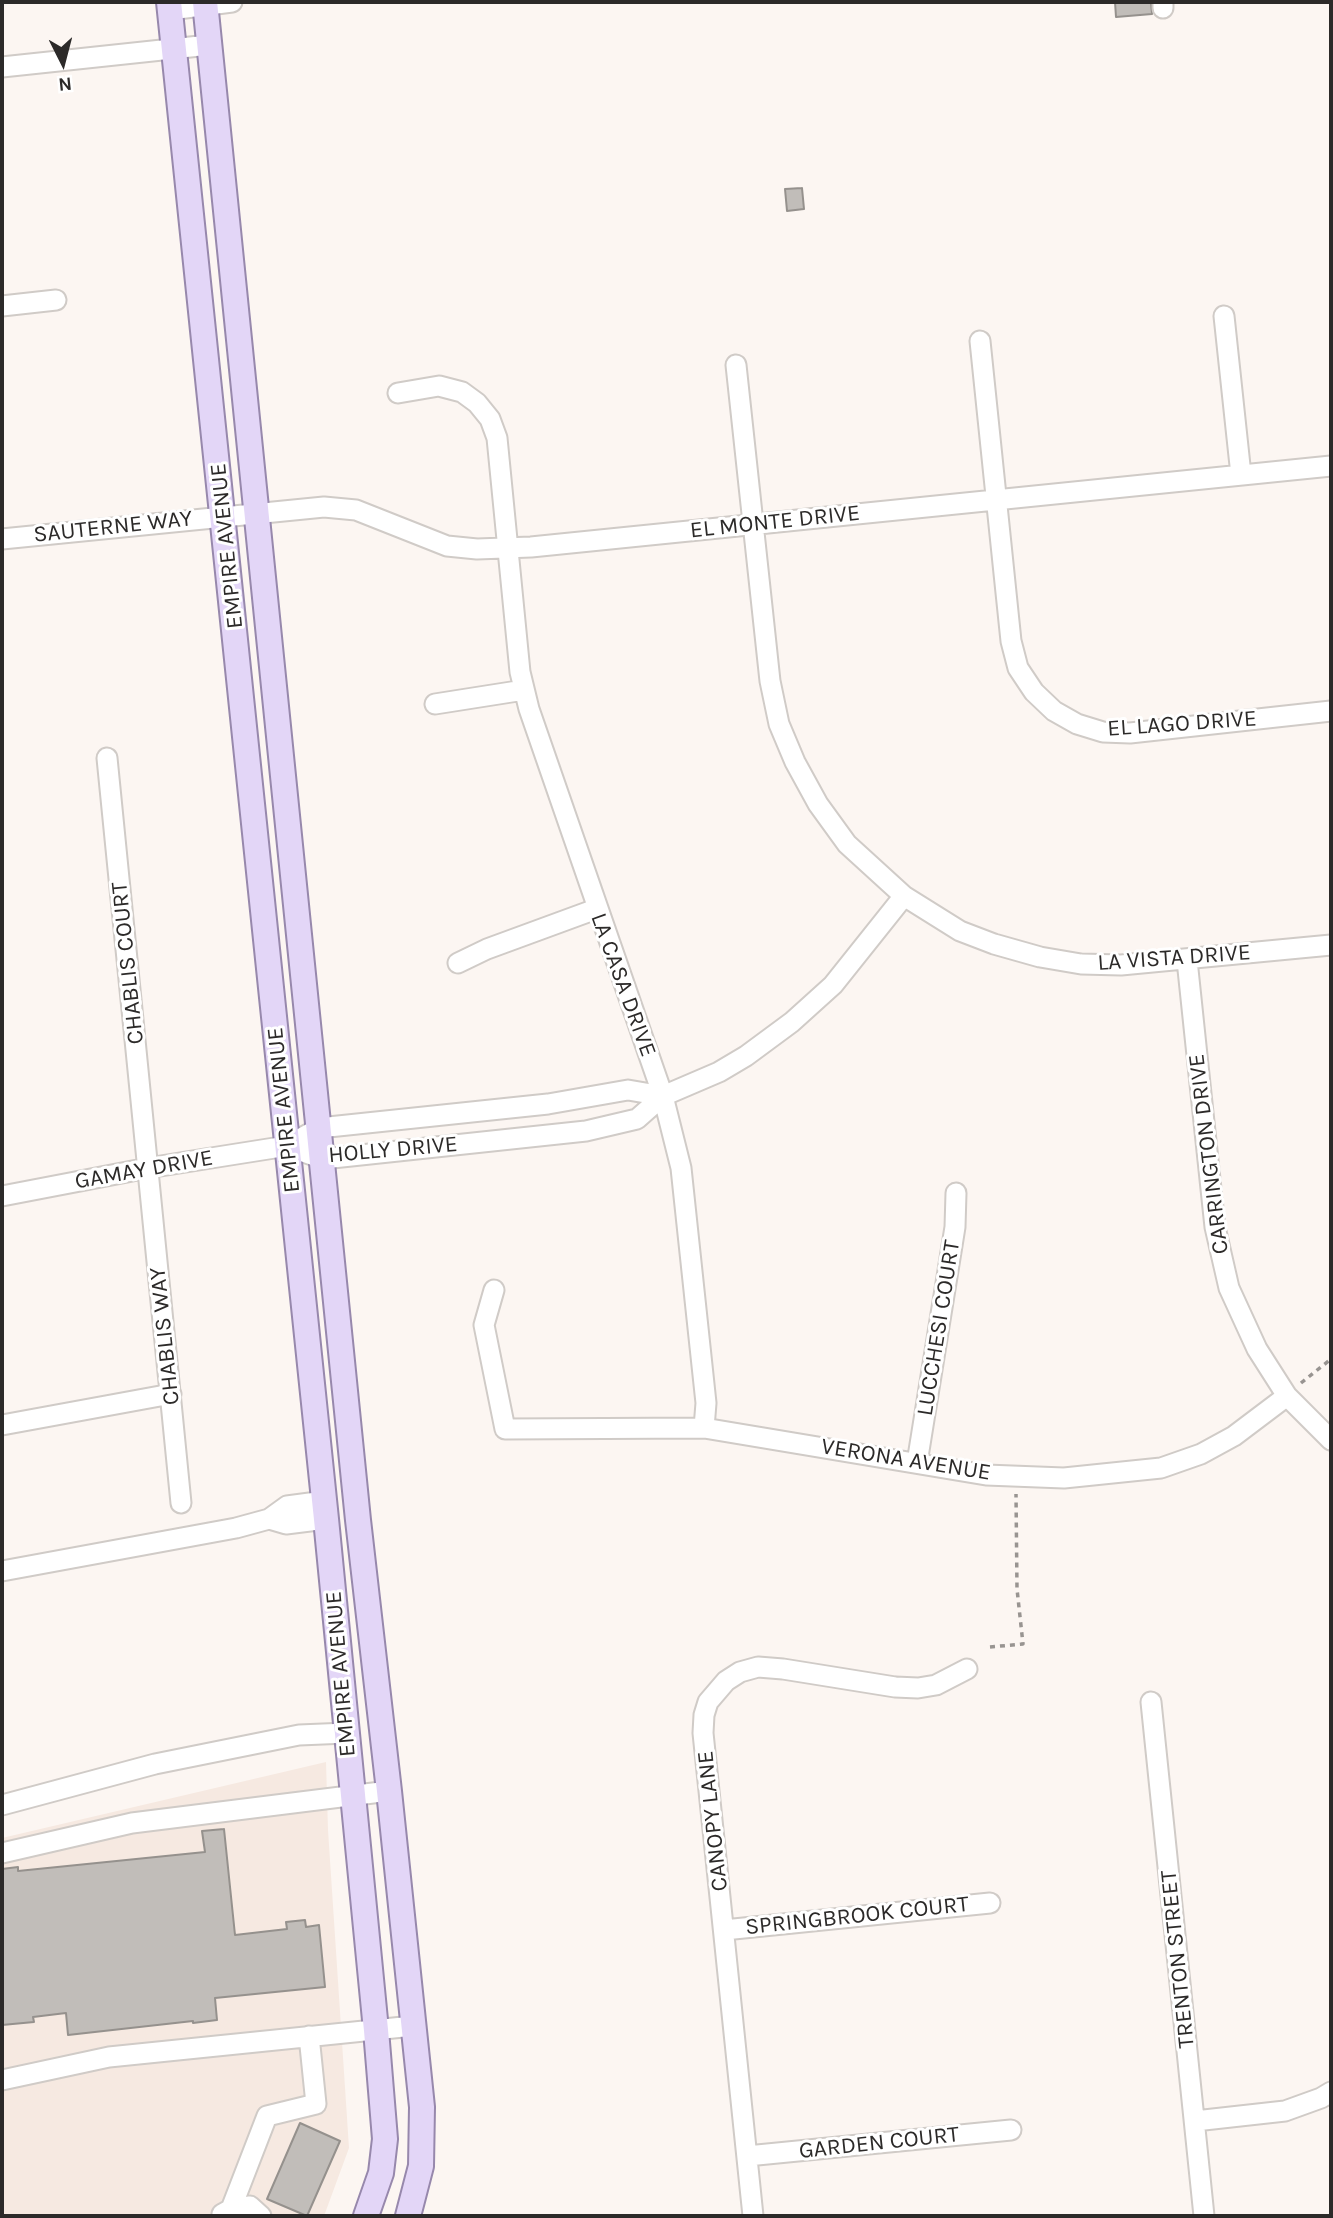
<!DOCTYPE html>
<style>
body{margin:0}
#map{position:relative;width:1333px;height:2218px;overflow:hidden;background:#fcf6f2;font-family:Karla,sans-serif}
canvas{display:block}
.frame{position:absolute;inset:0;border:4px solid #2c2a29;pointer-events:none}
.north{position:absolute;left:28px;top:28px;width:70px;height:70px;-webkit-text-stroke:5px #fff;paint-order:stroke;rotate:174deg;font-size:19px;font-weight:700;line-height:28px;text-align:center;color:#2c2a29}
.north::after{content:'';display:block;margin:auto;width:24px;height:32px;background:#2c2a29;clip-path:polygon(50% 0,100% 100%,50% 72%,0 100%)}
</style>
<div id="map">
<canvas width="1333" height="2218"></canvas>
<div class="frame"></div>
<div class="north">N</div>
</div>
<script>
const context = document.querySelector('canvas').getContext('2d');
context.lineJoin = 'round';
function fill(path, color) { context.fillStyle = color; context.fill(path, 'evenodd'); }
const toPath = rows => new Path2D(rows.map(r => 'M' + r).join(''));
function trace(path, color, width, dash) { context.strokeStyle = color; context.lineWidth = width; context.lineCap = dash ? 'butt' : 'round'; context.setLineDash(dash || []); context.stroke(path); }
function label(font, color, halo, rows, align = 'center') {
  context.font = font + ' Karla,sans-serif'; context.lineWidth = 6; context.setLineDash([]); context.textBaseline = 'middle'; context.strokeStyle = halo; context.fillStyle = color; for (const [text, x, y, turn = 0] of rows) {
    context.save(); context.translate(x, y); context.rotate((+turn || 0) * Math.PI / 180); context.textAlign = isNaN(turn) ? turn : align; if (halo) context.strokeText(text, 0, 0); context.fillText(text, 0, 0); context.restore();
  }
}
fill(toPath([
 [326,1762,328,1830,349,2148,324,2216,2,2216,2,1838]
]), '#f6e9e1');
const building = toPath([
 [1115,2,1151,2,1152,14,1116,17,1115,2],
 [802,188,804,209,787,211,785,189,802,188],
 [224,1829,235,1935,287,1929,286,1922,305,1920,306,1927,319,1925,325,1987,215,1998,217,2020,193,2023,193,2021,68,2035,66,2013,33,2017,34,2022,2,2025,2,1869,18,1867,18,1871,205,1852,202,1831,224,1829],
 [300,2123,340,2141,307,2216,267,2199,300,2123]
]);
fill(building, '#c1bdb9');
trace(building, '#95918d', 2);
const minor = toPath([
 [1163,2,1163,8],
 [170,10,232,2],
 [2,67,209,45],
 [2,306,56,300],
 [1224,316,1241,475],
 [980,341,1011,641,1018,668,1034,692,1054,711,1077,724,1103,732,1130,733,1331,711],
 [736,365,770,681,779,724,795,762,818,804,847,844,904,896,960,931,994,944,1040,957,1081,964,1121,965,1331,945],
 [398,393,439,386,462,392,477,403,490,419,497,438,520,672,529,709,663,1096,681,1168,706,1403,704,1428],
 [2,539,324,507,356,510,447,546,477,549,531,547,1331,466],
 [435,704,524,690],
 [107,758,181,1503],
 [1187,960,1215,1227,1229,1288,1257,1349,1287,1396,1331,1440],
 [458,963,487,949,596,909],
 [287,1146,323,1159,586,1131,637,1119,663,1096,719,1072,746,1056,792,1022,833,985,904,896],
 [2,1196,148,1168,287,1146,319,1128,548,1104,628,1090,663,1096],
 [494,1290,484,1325,505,1429,704,1428,986,1475,1064,1478,1161,1468,1201,1454,1234,1436,1287,1396],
 [2,1425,171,1394],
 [917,1463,955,1227,956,1193],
 [269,1519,286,1524,326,1519],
 [2,1571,236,1528,269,1519,287,1506,325,1501],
 [1151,1702,1204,2216],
 [2,1805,155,1764,299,1735,347,1733],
 [2,1853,132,1823,389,1791],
 [724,1930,990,1903],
 [2,2080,109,2057,413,2026],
 [1195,2121,1285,2111,1321,2098,1331,2092],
 [747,2156,1011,2130],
 [222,2214,231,2209,250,2206,261,2216],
 [231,2216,231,2209,267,2116,316,2104,309,2036],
 [753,2216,703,1733,704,1715,708,1702,726,1681,740,1672,758,1667,783,1669,895,1687,918,1688,936,1685,967,1669]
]);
const major = toPath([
 [169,2,326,1519,376,2030,385,2139,381,2173,366,2216],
 [205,2,358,1520,389,1791,422,2107,421,2166,408,2216]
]);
trace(minor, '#d0cbc7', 23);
trace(major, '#9788ac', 28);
trace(toPath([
 [1301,1383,1331,1359],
 [990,1647,1023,1644,1017,1589,1016,1494]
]), '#989491', 3.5, [5, 5]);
trace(minor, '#fff', 19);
trace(major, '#e3d6f7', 24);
label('23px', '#2c2a29', '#fff', [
 ["EL MONTE DRIVE",775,522,-6],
 ["SAUTERNE WAY",113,527,-6],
 ["EMPIRE AVENUE",227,546,-96],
 ["EL LAGO DRIVE",1182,724,-4],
 ["LA VISTA DRIVE",1174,958,-4],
 ["CHABLIS COURT",128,963,-96],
 ["LA CASA DRIVE",623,985,70],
 ["EMPIRE AVENUE",284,1110,-96],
 ["HOLLY DRIVE",393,1150,-5],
 ["CARRINGTON DRIVE",1209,1154,-97],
 ["GAMAY DRIVE",144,1170,-10],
 ["LUCCHESI COURT",939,1328,-81],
 ["CHABLIS WAY",165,1336,-96],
 ["VERONA AVENUE",906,1460,9],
 ["EMPIRE AVENUE",341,1674,-95],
 ["CANOPY LANE",713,1821,-96],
 ["SPRINGBROOK COURT",857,1916,-6],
 ["TRENTON STREET",1178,1959,-96],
 ["GARDEN COURT",879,2143,-6]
]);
</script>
